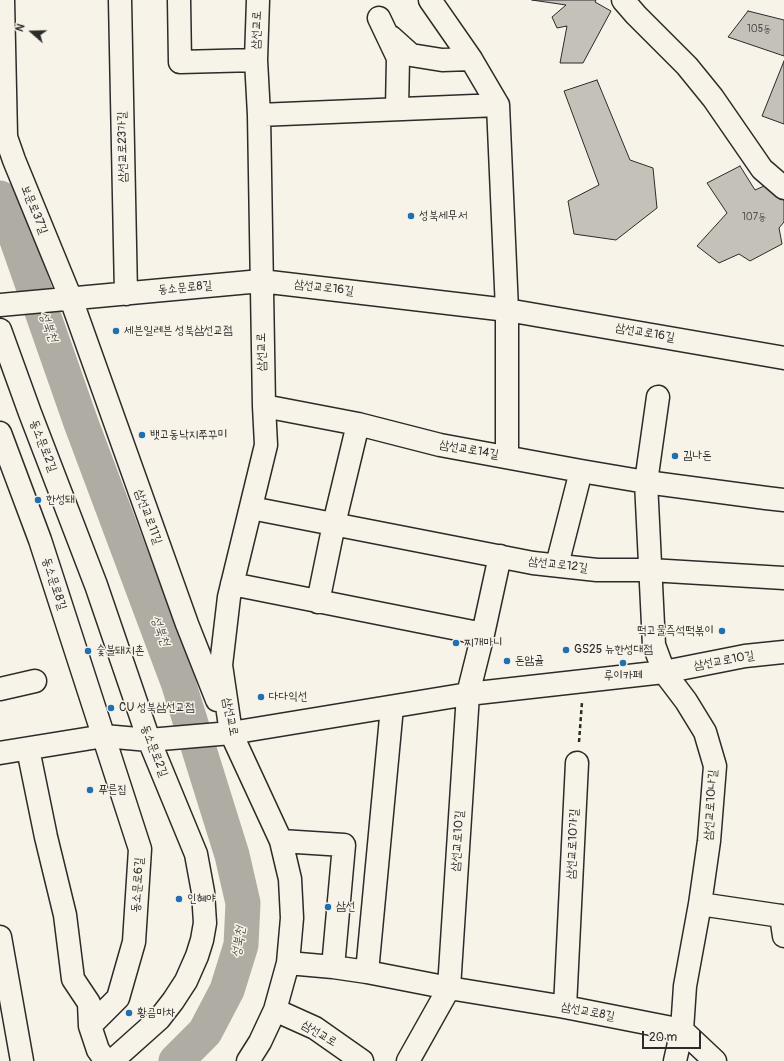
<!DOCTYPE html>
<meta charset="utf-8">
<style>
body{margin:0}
#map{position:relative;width:784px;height:1061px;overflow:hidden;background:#f7f3e8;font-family:Pangolin,sans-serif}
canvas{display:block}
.north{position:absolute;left:12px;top:12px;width:40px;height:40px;-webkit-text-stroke:3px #f7f3e8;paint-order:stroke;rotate:290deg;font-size:11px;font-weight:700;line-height:16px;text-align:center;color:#2b2b2b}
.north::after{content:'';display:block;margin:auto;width:14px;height:18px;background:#2b2b2b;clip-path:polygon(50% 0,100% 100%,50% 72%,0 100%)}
.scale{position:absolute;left:642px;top:1031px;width:59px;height:18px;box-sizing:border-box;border:2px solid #2b2b2b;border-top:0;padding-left:5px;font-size:12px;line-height:14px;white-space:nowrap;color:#2b2b2b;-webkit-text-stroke:3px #f7f3e8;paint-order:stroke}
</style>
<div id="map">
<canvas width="784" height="1061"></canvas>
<div class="north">N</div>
<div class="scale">20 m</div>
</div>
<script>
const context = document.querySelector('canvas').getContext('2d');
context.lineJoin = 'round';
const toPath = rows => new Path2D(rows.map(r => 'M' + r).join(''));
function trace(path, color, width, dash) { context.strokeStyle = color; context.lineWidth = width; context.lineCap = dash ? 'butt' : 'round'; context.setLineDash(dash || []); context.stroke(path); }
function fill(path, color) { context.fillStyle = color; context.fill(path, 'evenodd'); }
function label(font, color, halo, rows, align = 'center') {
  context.font = font + ' Pangolin,"Poor Story",sans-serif'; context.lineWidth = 3; context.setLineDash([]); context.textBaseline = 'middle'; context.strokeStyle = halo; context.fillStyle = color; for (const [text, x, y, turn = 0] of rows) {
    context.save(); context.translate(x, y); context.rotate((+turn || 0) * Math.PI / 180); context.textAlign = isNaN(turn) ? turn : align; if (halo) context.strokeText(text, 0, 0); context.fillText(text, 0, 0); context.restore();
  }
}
trace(toPath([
 [0,198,11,223,81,423,178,682,232,855,243,903,241,945,227,990,205,1032,176,1061]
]), '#afaca4', 35);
const building = toPath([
 [532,0,596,0,595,2,611,11,583,63,560,63,567,26,557,28,552,17,566,5,532,0],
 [748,11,784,20,784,56,728,37,748,11],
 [784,61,784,124,762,116,784,61],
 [597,80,630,160,653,168,657,208,616,240,574,234,568,201,599,185,564,91,597,80],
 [740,166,755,190,771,183,784,200,784,222,779,228,782,244,750,261,739,254,719,263,697,246,727,213,707,183,740,166]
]);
fill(building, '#c4c1b9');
trace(building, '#2b2b2b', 1);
const minor = toPath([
 [3,0,6,135],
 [120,0,126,294],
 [179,0,180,62,256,60],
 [430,0,471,59,498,105,507,310,507,457],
 [623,0,636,15,687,66,713,98,762,169,784,188],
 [379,18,398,58,397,109],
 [391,37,411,55,442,60,471,59],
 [259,115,498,105],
 [0,120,14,160,71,299,187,624,217,700],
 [0,305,261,281,507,310,784,358],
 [0,330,30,413,96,585,149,740,196,854,203,892,205,923,202,940,197,956,186,981,173,1001,159,1019,112,1061],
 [658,397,646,482,654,645,664,672,686,701,705,732,715,766,709,841,700,904,685,986,682,1030,675,1061],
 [264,406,358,424,440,445,581,471,646,482,766,498,784,500],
 [0,433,40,540,140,849,134,942,118,998,90,1026],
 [251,508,533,563,597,570,650,570,784,578],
 [557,565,581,471],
 [232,584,483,634],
 [318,602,334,524,358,424],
 [0,689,35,681],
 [28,749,46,837,65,915,73,979,89,1003,90,1026,98,1050,106,1061],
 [0,753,104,736,149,740,231,733,468,694,664,672,745,656,784,652],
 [281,841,344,845,333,967],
 [700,904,781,916],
 [781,916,784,936],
 [0,937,22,1061],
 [288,963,333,967,367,972,449,988,565,1007,682,1030,715,1061],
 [367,972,392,707],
 [565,1007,577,763],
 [275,1010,315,1028,362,1061],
 [248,1061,260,1042,275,1010,288,963,292,918,290,879,281,841,231,733,221,665,229,597,266,445,264,406,259,115,256,60,258,0],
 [408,1061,449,988,468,694,483,634,500,556]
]);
trace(minor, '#2b2b2b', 25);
trace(toPath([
 [579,742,582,702]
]), '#2b2b2b', 2.5, [4, 3]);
trace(minor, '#f7f3e8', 22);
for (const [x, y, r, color] of [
 [411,216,4,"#1f6fb2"],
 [116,331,4,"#1f6fb2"],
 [142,435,4,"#1f6fb2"],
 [675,456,4,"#1f6fb2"],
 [38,500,4,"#1f6fb2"],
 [722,631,4,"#1f6fb2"],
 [456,643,4,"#1f6fb2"],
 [566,650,4,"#1f6fb2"],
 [88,651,4,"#1f6fb2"],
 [507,661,4,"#1f6fb2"],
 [623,663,4,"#1f6fb2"],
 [261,697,4,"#1f6fb2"],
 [111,708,4,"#1f6fb2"],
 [90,790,4,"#1f6fb2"],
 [179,899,4,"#1f6fb2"],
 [328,907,4,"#1f6fb2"],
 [129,1013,4,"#1f6fb2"]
]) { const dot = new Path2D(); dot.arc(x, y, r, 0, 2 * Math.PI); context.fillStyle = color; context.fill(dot); trace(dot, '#f7f3e8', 1.5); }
label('10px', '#51504e', null, [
 ["105동",759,29],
 ["107동",754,217]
]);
label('12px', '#2b2b2b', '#f7f3e8', [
 ["삼선교로",257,30,-88],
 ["삼선교로23가길",123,147,-91],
 ["보문로37길",34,210,68],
 ["동소문로8길",185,288,-5],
 ["삼선교로16길",324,288,7],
 ["삼선교로16길",645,333,10],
 ["삼선교로",262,352,-91],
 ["동소문로2길",43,446,69],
 ["삼선교로14길",469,450,10],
 ["삼선교로11길",148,517,70],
 ["삼선교로12길",558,565,7],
 ["동소문로8길",54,584,72],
 ["삼선교로10길",724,661,-10],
 ["삼선교로",230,717,79],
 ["동소문로2길",154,751,69],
 ["삼선교로10나길",711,805,-86],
 ["삼선교로10길",458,841,-86],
 ["삼선교로10가길",573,844,-87],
 ["동소문로6길",138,885,-86],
 ["삼선교로8길",588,1012,11],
 ["삼선교로",319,1034,31]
]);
label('12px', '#2b2b2b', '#f7f3e8', [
 ["성북세무서",419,216],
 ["세븐일레븐 성북삼선교점",124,331],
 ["뱃고동낙지쭈꾸미",150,435],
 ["김나돈",683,456],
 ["한성돼",46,500],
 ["떡고물즉석떡볶이",714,631,"right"],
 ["찌개마니",464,643],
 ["GS25 뉴한성대점",574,650],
 ["숯불돼지촌",96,651],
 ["돈암골",515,661],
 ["루이카페",623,676,"center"],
 ["다다익선",269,697],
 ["CU 성북삼선교점",119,708],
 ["푸른집",98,790],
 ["인혜야",187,899],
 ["삼선",336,907],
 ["황금마차",137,1013]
], 'left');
label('italic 13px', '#53524f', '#f7f3e8', [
 ["성북천",48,327,70],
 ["성북천",160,631,70],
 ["성북천",239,942,-81]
]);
</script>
